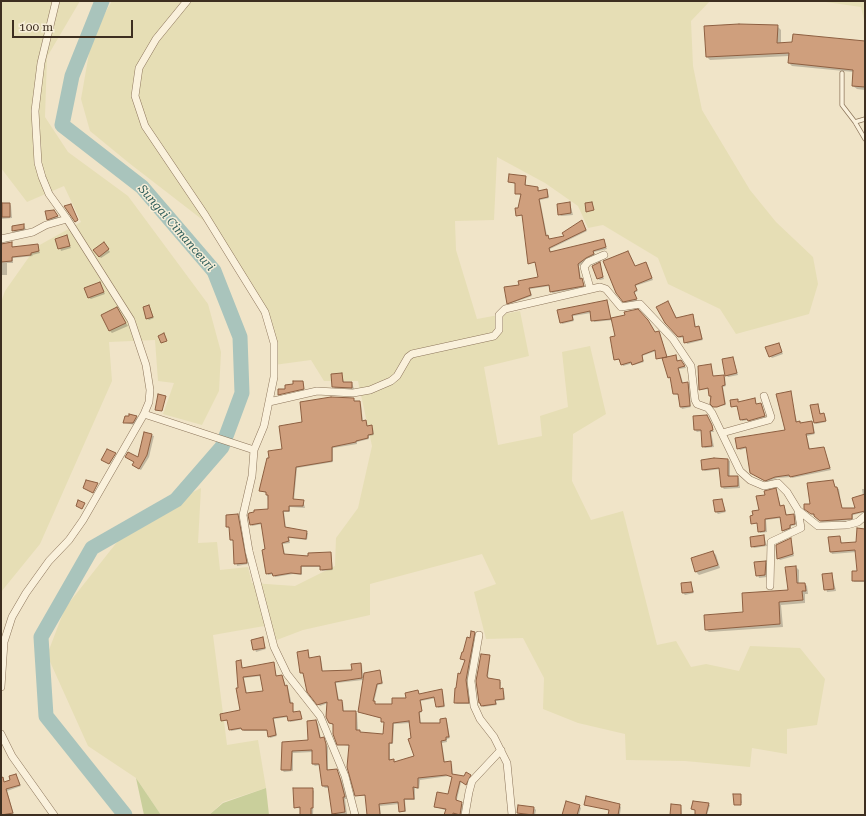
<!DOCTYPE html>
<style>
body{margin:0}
#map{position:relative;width:866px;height:816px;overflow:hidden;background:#f0e4c8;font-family:"Roboto Serif",serif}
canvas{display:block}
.frame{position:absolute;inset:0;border:2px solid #3d2e20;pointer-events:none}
.scale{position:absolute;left:12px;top:20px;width:121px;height:18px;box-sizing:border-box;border:2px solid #3d2e20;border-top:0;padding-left:5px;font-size:12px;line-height:14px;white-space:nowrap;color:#3d2e20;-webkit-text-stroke:3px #f7eed8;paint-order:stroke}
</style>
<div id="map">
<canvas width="866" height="816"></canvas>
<div class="frame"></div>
<div class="scale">100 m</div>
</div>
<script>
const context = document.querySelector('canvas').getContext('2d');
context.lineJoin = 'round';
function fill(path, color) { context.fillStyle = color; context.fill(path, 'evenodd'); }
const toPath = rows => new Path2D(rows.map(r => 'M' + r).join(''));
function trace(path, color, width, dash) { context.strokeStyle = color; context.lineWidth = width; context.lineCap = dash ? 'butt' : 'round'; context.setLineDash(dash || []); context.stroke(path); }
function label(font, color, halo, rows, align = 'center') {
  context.font = font + ' "Roboto Serif",serif'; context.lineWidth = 3; context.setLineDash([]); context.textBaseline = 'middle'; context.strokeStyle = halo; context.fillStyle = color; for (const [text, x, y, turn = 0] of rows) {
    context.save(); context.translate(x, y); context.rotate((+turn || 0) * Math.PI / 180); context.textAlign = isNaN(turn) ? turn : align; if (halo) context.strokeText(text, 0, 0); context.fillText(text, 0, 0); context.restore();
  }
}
fill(toPath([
 [1,1,80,1,47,57,45,117,68,152,128,196,208,304,221,352,219,391,202,425,163,414,174,383,158,381,155,340,109,342,112,381,40,544,1,592,1,302,5,291,36,247,81,222,64,186,27,202,1,168],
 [112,1,710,1,691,21,693,66,702,110,750,190,776,222,813,257,818,284,809,314,736,334,720,309,668,284,658,258,603,225,588,228,578,206,545,183,497,157,494,220,455,221,456,250,477,319,520,311,529,356,484,367,498,445,542,436,540,416,568,407,562,352,590,346,606,414,573,434,572,481,591,520,623,511,657,645,676,641,691,667,706,664,739,671,750,646,800,648,825,679,817,725,787,729,787,754,752,748,750,767,685,761,626,760,625,734,578,723,543,709,544,678,523,638,486,639,474,592,496,584,482,554,370,584,370,615,303,630,274,641,270,625,213,635,227,745,258,740,266,788,223,802,209,815,161,815,136,778,88,746,47,655,65,608,132,523,201,488,198,543,217,542,220,570,248,567,252,583,295,586,335,566,336,538,358,508,372,446,358,381,324,381,311,360,274,365,265,310,217,231,129,163,90,131,81,99,92,36],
 [819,1,865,1,865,25,861,7]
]), '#e6deb5');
fill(toPath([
 [136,778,161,815,144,815],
 [266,788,269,815,209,815,223,803]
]), '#c9cf9b');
fill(toPath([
 [777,26,781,30,781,44,865,42,865,90,857,89,853,86,854,72,792,66,789,63,789,56,710,60,707,57],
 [526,177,526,186,538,188,539,192,546,190,548,192,549,198,540,200,547,236,549,239,565,237,583,223,587,231,550,249,551,253,604,240,607,249,594,252,595,255,587,259,579,266,581,280,585,287,552,293,550,286,530,289,532,296,509,304,507,303,520,286,539,278,536,263,529,263,523,216,517,215,521,195,516,193,516,184,509,182],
 [570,203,573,215,561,216,559,214],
 [1,204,10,204,11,206,12,218,1,219],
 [56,213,59,218,49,221,48,219],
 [24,225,26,230,15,233,13,231,13,226],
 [67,237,71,248,61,251,57,239],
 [11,243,13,248,37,245,40,253,32,255,33,256,13,258,13,263,7,263,7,275,1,275,1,244],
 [105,245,110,252,101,258,99,256],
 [628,252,636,267,647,264,653,280,635,286,638,291,634,293,637,301,625,303,617,293],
 [600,264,604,279,600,280,598,279],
 [101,285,105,294,91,299,89,298],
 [607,301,611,319,660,333,667,358,676,356,678,362,683,363,686,368,679,369,683,383,689,384,691,407,682,409,681,407,679,395,673,394,671,379,668,377,663,358,658,359,656,351,642,356,644,362,634,365,633,363,623,366,620,360,614,360,616,337,613,320,594,322,591,313,573,316,574,321,562,324,561,322,558,310],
 [669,304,677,318,692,315,694,317,696,328,700,329,703,340,687,344,684,337,680,338,666,323],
 [149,306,154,318,149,320,147,318],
 [117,308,128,326,112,333,109,330],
 [779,344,783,354,772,358,770,356],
 [733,358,738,375,728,377,726,375],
 [710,365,713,377,725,377,726,386,723,387,726,405,716,407,711,403,709,389,700,390],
 [342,374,344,383,352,383,354,389,335,388,333,386],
 [303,382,304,390,279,394,286,390],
 [790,392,797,422,802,424,812,422,813,423,815,434,807,436,810,450,824,448,831,470,792,478,791,477,777,478,767,482,751,473,747,448,740,450,738,448,786,431],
 [353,399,355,402,361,404,363,422,367,423,367,427,373,428,374,435,369,436,369,439,357,442,357,444,333,448,333,462,297,468,294,500,303,500,305,508,290,507,290,512,284,512,286,529,308,533,307,540,289,538,290,543,283,544,285,555,309,557,331,553,333,570,322,571,321,567,302,567,302,575,293,574,275,577,274,574,268,575,262,524,252,526,251,524,269,510,267,493,260,491,268,459,283,449,303,422],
 [754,399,757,405,762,405,766,417,750,421,748,420,742,421,738,407,732,406,737,400,739,403],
 [818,405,821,415,825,416,826,422,816,424,815,423],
 [707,416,714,432,711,432,714,447,705,448,703,446,702,431,697,432,695,430],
 [136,417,138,419,135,425,125,423],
 [145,433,154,436,149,457,141,470,135,467,135,462,138,458],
 [115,454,110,464,103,461],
 [728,460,730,461,730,477,737,477,739,478,740,488,724,489,722,487,721,469,705,471,703,470,702,461],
 [833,481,836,488,839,489,842,509,856,509,863,496,862,489,865,489,865,512,853,515,853,520,822,522,807,510],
 [776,490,781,507,785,508,787,516,793,515,795,516,796,525,791,526,791,529,784,532,781,518,766,520,767,532,760,533,758,524,752,523,760,510,766,495],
 [722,500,726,512,718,514,716,512],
 [238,515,248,564,237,566,234,541,231,540,230,528,227,527],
 [865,530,865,582,854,582,853,580,858,572,857,552,832,554,831,552,840,537,842,544,857,543],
 [764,536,767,546,754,548,752,546],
 [791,540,794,556,780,560,778,558],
 [713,552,716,555,720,568,699,575,696,572],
 [765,562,767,563,767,577,759,578,755,563],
 [796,567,799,570,799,584,805,584,807,586,808,594,805,594,805,603,781,605,783,627,709,632,706,630,789,591],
 [832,574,836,591,827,592,823,575],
 [691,583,694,593,685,595,683,593],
 [472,632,477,634,467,682,470,704,457,704,455,703,457,689,466,661,461,658,471,639],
 [262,638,266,649,256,652,252,640],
 [307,651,310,659,320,657,321,659,323,672,353,670,361,664,362,665,363,680,336,683,339,701,343,702,344,712,357,713,358,731,361,733,384,735,385,723,382,721,382,718,359,712,380,671,383,684,378,685,374,702,376,705,393,705,418,691,419,695,442,690,443,692,445,707,438,708,436,698,421,701,422,712,420,713,421,724,442,724,446,719,447,721,450,738,447,739,447,742,442,743,445,763,452,764,453,775,472,777,468,785,461,782,457,799,457,802,463,804,461,815,435,807,449,795,453,778,449,776,420,780,419,789,415,788,415,800,405,800,406,812,400,812,399,804,380,806,381,815,368,815,366,796,358,795,350,746,338,744,334,725,329,723,328,703,320,706,318,704,304,674,301,673],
 [410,723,415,757,396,762,390,761,390,744,393,744,394,724],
 [490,656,488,678,489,679,501,682,500,690,504,691,505,700,496,701,497,705,483,707,480,703],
 [241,661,243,669,273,663,277,677,283,678,286,686,288,688,294,713,299,712,301,720,290,722,288,717,274,719,277,736,270,738,268,731,244,731,242,729,231,731,229,721,222,720,241,711],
 [261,676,264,692,247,694,244,678],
 [316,721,318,724,321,739,325,741,328,747,328,771,336,770,342,781,347,799,345,799,347,814,333,814,329,788,325,788,323,786,320,765,315,766,313,764,313,752,293,753,293,771,284,772,282,770,283,743,309,741],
 [16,775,21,786,7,791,14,815,1,815,1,784,11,781],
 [312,789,314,791,313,815,300,815,301,809,295,807],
 [740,795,742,803,736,804],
 [702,802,710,805,707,815,696,815,696,811,692,808,701,804],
 [585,805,619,805,621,807,620,814,627,815,614,815,614,811],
 [519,806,534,808,536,810,535,815,520,815,518,813],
 [579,806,581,808,579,815,563,815],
 [681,806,682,815,671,815]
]), '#0003');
trace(toPath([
 [102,1,72,76,62,125,142,187,214,271,240,337,242,393,222,447,176,500,92,548,41,637,46,716,125,815]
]), '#a9c4bc', 15);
const building = toPath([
 [739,24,778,25,777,43,792,42,793,34,865,41,865,87,852,86,853,70,788,63,789,53,706,57,704,26,739,24],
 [509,174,526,176,525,185,538,187,538,191,547,189,548,197,539,199,546,236,548,235,549,239,564,236,562,233,582,220,586,230,549,248,550,252,604,239,606,247,593,251,594,254,586,258,578,264,580,279,582,278,584,286,550,292,549,285,529,288,531,295,507,304,504,287,519,285,518,281,538,277,535,262,528,264,522,215,516,216,515,208,518,208,521,194,515,194,515,183,508,182,509,174],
 [570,202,571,213,558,215,557,204,570,202],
 [592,202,594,210,586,212,585,203,592,202],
 [2,203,10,203,10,217,2,217,2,203],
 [71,204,78,220,75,222,64,206,71,204],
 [54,210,58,216,47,220,45,211,54,210],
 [24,224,24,229,12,231,12,226,24,224],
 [67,235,70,246,58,249,55,239,67,235],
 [12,242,12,247,38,244,39,251,31,253,31,255,12,257,12,261,1,262,1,244,12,242],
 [104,242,109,249,99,257,93,250,104,242],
 [628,251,635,266,646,262,652,278,635,285,637,290,634,292,637,299,623,302,616,293,603,261,628,251],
 [600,262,603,277,597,279,592,266,600,262],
 [100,282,104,292,88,298,84,288,100,282],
 [607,300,611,319,591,321,590,311,572,315,573,320,560,323,557,310,607,300],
 [668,301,676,318,693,314,695,327,699,326,702,339,684,343,683,336,678,337,665,323,656,307,668,301],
 [149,305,153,317,146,319,143,307,149,305],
 [117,307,126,323,109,331,101,315,117,307],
 [638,309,648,320,655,332,659,331,667,357,656,359,655,350,642,355,643,361,632,365,631,362,621,365,619,359,614,360,610,337,615,336,611,318,625,315,624,312,638,309],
 [164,333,167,341,161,343,158,336,164,333],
 [779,343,782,352,769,357,765,347,779,343],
 [676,355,677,361,681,360,685,366,678,368,682,383,688,382,690,406,680,407,678,394,673,394,670,377,668,378,662,358,676,355],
 [733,357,737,373,725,376,722,359,733,357],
 [711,364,713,376,724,375,725,385,722,386,725,404,717,407,713,407,710,404,711,396,709,396,708,388,699,390,698,366,711,364],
 [342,373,343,382,352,382,352,388,332,387,331,374,342,373],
 [293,381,303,381,304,389,278,395,278,389,285,389,285,385,293,384,293,381],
 [791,391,796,422,800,421,800,423,812,421,814,433,806,434,809,449,824,447,830,468,790,477,789,475,775,477,765,481,750,473,746,447,737,449,735,438,785,430,776,394,791,391],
 [158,394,166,396,162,411,155,410,158,394],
 [331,397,354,398,354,401,360,401,362,421,366,420,367,426,372,425,373,434,368,435,368,438,356,441,356,442,332,447,332,461,296,467,293,499,304,500,303,506,289,506,289,511,283,511,285,527,307,531,306,539,288,537,289,541,282,543,284,554,308,556,308,553,331,552,332,569,320,570,320,566,301,566,301,574,291,573,273,576,272,573,266,574,262,550,265,549,261,523,250,525,248,515,249,513,254,512,254,510,268,509,268,495,266,495,266,492,259,491,267,458,269,458,268,451,282,449,279,426,302,422,300,402,331,397],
 [755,398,756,404,761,403,765,416,748,421,747,419,740,420,737,406,731,407,730,400,738,399,738,402,755,398],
 [818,404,820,414,824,413,826,421,814,423,810,405,818,404],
 [129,414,137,416,133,423,123,423,125,416,129,416,129,414],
 [707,415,712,425,713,430,710,431,712,446,702,447,701,430,694,430,693,416,707,415],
 [144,432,152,434,147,455,139,469,132,465,134,462,125,457,128,452,138,457,144,432],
 [107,449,116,453,109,464,101,460,107,449],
 [714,458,728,459,728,476,738,476,738,486,721,487,719,468,702,470,701,460,714,458],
 [86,480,98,483,93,493,83,488,86,480],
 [833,480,835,487,837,487,842,508,855,508,852,498,865,494,865,511,852,514,852,519,849,519,820,521,814,516,814,514,811,514,804,509,804,504,810,504,807,483,833,480],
 [776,488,780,506,784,505,786,515,794,514,795,524,790,525,790,528,782,531,780,517,765,519,765,531,758,532,757,523,751,524,750,516,753,515,752,511,759,510,756,496,765,495,764,491,776,488],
 [722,499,725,511,715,512,713,500,722,499],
 [78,500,85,503,82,509,76,506,78,500],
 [238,514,247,563,234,564,233,540,230,540,229,527,226,527,226,515,238,514],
 [857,528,865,529,865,581,852,581,852,571,857,571,855,550,830,552,828,537,840,536,841,543,856,542,857,528],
 [764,535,765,545,751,547,750,537,764,535],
 [791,538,793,554,777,559,776,545,791,538],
 [713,551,718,565,695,572,691,558,713,551],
 [766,561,765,575,756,576,754,562,766,561],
 [796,566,797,583,805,583,806,591,802,591,803,600,779,602,780,624,705,630,704,615,743,612,742,593,788,590,785,567,796,566],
 [832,573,834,589,824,590,822,574,832,573],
 [691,582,693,592,682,593,681,583,691,582],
 [471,631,475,632,466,680,469,703,454,703,455,688,456,688,458,673,460,674,465,660,460,659,462,652,463,652,467,637,470,638,471,631],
 [263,637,265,648,253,650,251,640,263,637],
 [308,650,309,658,320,656,322,671,352,670,351,664,361,663,362,678,335,682,338,700,342,700,343,711,356,711,356,730,360,730,360,732,383,734,384,722,381,722,381,718,358,712,364,673,380,670,382,683,377,684,373,701,375,701,375,704,392,704,392,698,406,698,405,693,418,690,419,694,442,689,444,706,436,707,434,697,420,700,422,711,419,712,420,723,440,723,440,719,446,718,449,737,446,737,446,740,441,741,444,762,451,761,452,774,464,776,466,772,471,775,466,785,460,781,456,797,456,800,462,802,460,815,453,813,453,815,444,815,446,809,434,807,437,792,448,794,452,777,446,775,418,778,418,788,413,787,414,799,404,799,405,811,399,812,398,802,379,804,380,815,367,815,365,795,355,796,347,767,349,745,337,745,333,734,333,724,329,723,326,717,327,702,317,705,307,692,303,673,300,673,297,652,308,650],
 [409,721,411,738,408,739,414,756,394,762,394,759,389,760,389,743,392,743,393,723,409,721],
 [481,654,490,655,487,676,488,678,500,680,500,689,503,688,504,699,495,700,496,704,481,706,480,703,479,703,476,681,481,654],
 [241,660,242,668,274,662,276,676,282,675,285,686,287,685,290,703,293,703,293,712,300,711,302,719,288,721,287,716,273,718,276,735,268,737,267,730,242,730,241,728,229,730,227,720,221,721,220,714,240,710,236,688,238,688,236,661,241,660],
 [260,675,263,691,246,693,243,677,260,675],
 [316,720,320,738,324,737,326,744,327,770,337,769,340,778,345,797,343,797,345,812,332,814,328,786,322,786,319,764,312,764,312,750,292,751,291,770,281,770,282,742,308,740,307,721,316,720],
 [16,774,20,785,6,789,13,813,1,815,1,778,3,777,4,782,10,780,9,776,16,774],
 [293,788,313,788,313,808,311,808,311,815,300,815,300,807,294,808,293,788],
 [733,794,741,794,741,805,734,805,733,794],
 [586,796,620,804,618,815,608,815,609,810,584,805,586,796],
 [566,801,580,805,577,815,562,815,566,801],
 [693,801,709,803,706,815,695,815,695,810,691,809,693,801],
 [671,804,681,805,681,815,670,815,671,804],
 [518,805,534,807,533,815,517,813,518,805]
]);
fill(building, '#cf9f7d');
trace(building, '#8d5f41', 1);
const lane = toPath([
 [842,73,842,105,855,122,865,139],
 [855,122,865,119]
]);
const street = toPath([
 [56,1,41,63,35,111,38,163,42,177,49,194,67,219],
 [187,1,156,39,139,68,135,96,145,126,205,215,265,312,274,343,274,377,264,426,254,450,252,476,243,515,249,551,274,647,287,674,320,716,345,776,355,815],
 [1,239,33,232,46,225,67,219,131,320,146,365,150,390,149,402,144,414,254,450],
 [590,288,584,267,588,262,604,255],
 [269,402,317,391,353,393,370,390,391,381,397,376,408,357,412,354,494,336,499,330,499,315,505,309,600,287,606,289,621,307,640,304,673,339,691,366,695,400,697,404,708,408,712,413,740,471,750,480,764,486,778,483,787,492,798,510],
 [722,433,769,420,771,417,764,396],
 [770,586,771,542,801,528,798,510,818,526,847,525,858,522,865,516],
 [479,635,471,681,474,706,480,719,494,737,507,763,512,815],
 [1,687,4,642,12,617,26,593,49,561,69,540,83,520,144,414],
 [1,734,12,756,54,815],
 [465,815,469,792,472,781,501,750]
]);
trace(lane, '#8d765c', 5);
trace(street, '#8d765c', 8);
trace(lane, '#faf1dc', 3.5);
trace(street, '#faf1dc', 7);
label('italic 12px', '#2f5d5a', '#f7eed8', [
 ["Sungai Cimanceuri",176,228,49]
]);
</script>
